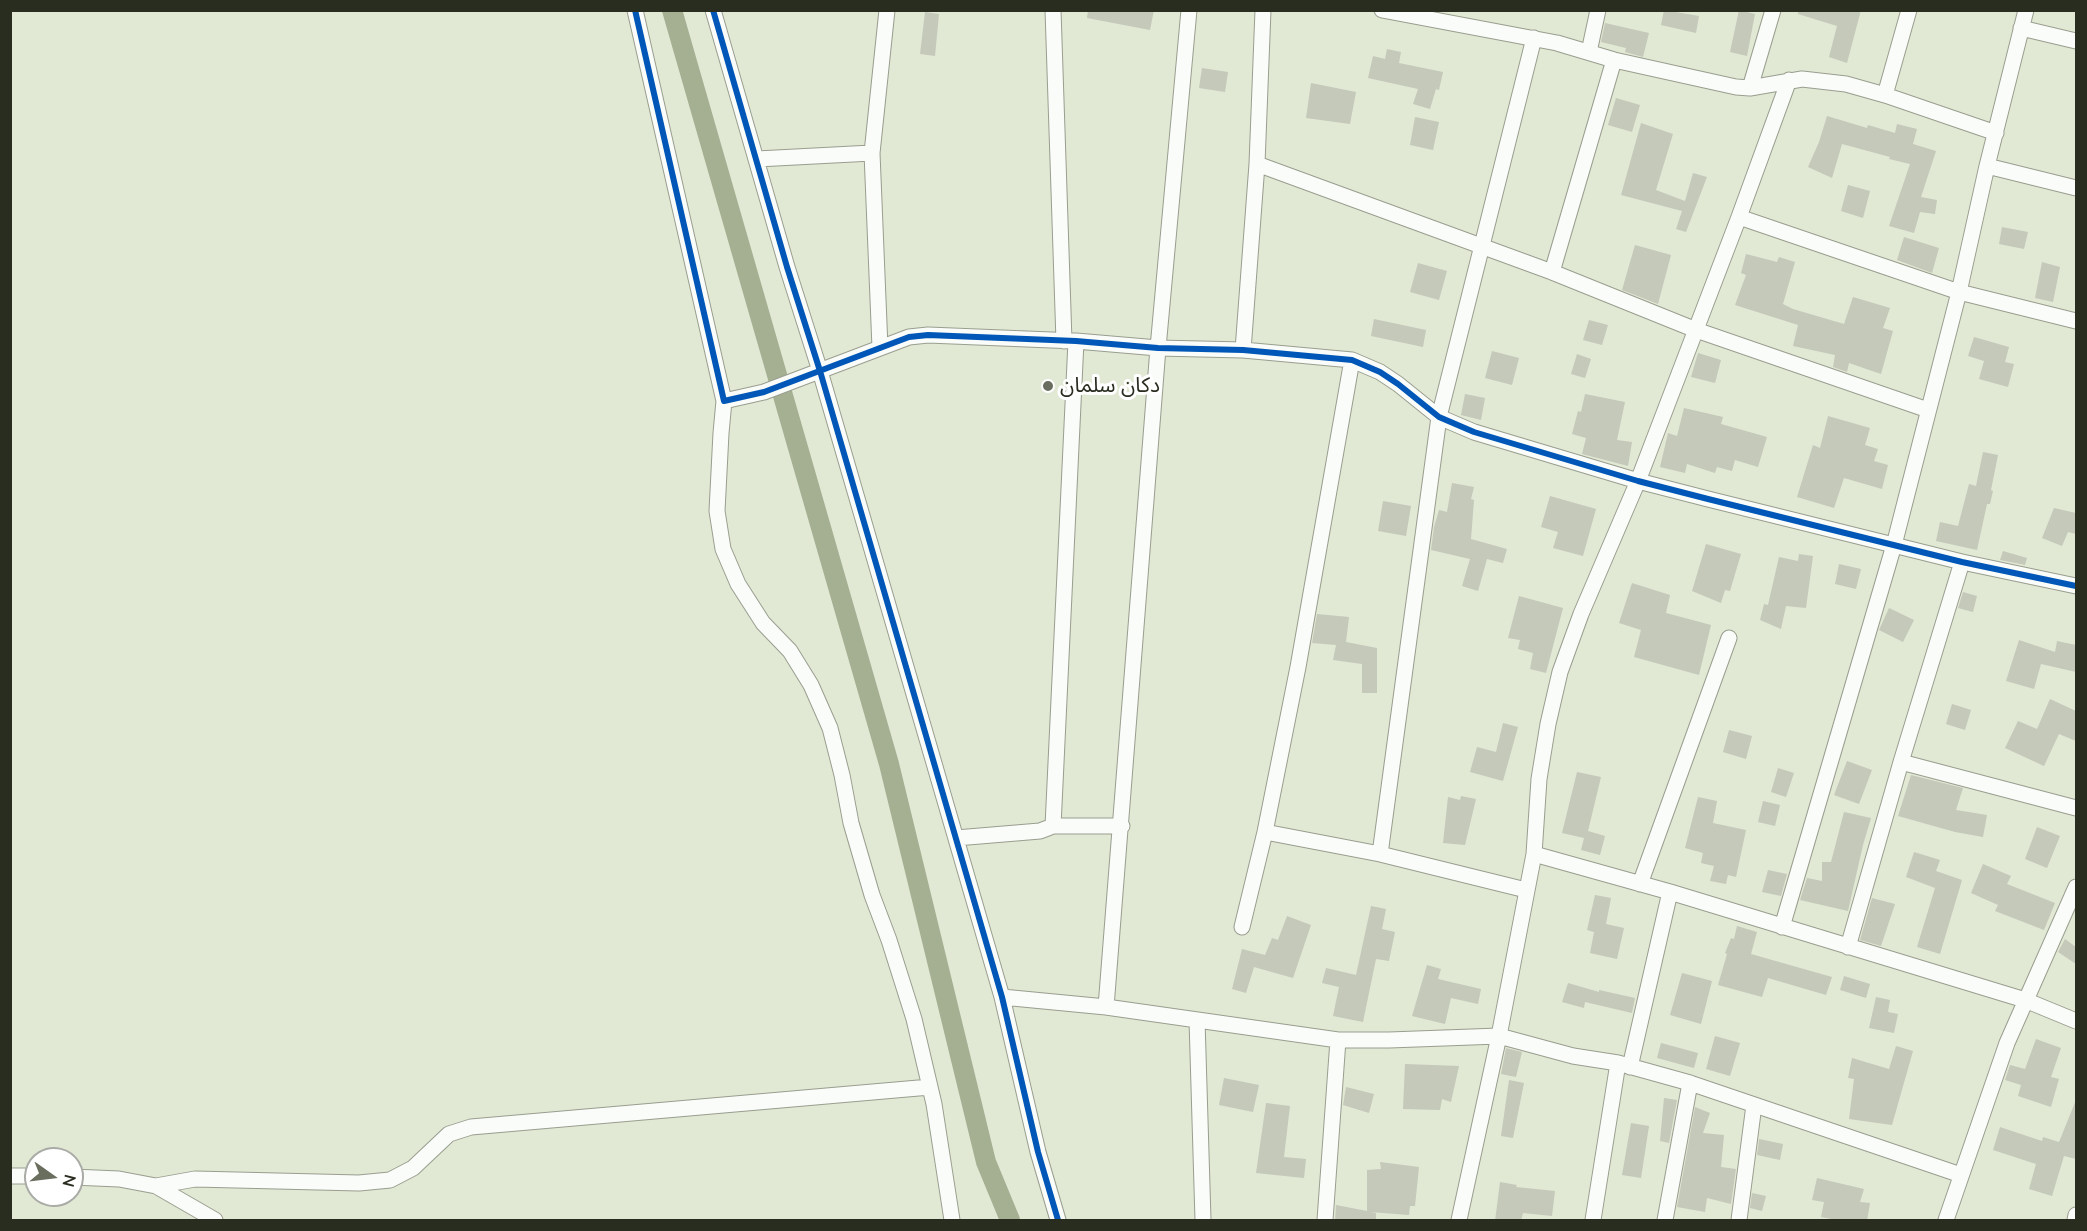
<!DOCTYPE html>
<meta charset="utf-8">
<style>
body{margin:0}
#map{position:relative;width:2087px;height:1231px;overflow:hidden;background:#e1e8d4;font-family:Mulish,sans-serif}
canvas{display:block}
.frame{position:absolute;inset:0;border:12px solid #282d20;pointer-events:none}
.north{position:absolute;left:24px;top:1147px;width:60px;height:60px;box-sizing:border-box;background:#fff;border:2px solid #a9aba6;border-radius:50%;rotate:104deg;font-size:16px;font-weight:700;line-height:24px;text-align:center;color:#282d20}
.north::after{content:'';display:block;margin:auto;width:21px;height:27px;background:#696e5f;clip-path:polygon(50% 0,100% 100%,50% 72%,0 100%)}
</style>
<div id="map">
<canvas width="2087" height="1231"></canvas>
<div class="frame"></div>
<div class="north">N</div>
</div>
<script>
const context = document.querySelector('canvas').getContext('2d');
context.lineJoin = 'round';
const toPath = rows => new Path2D(rows.map(r => 'M' + r).join(''));
function trace(path, color, width, dash) { context.strokeStyle = color; context.lineWidth = width; context.lineCap = dash ? 'butt' : 'round'; context.setLineDash(dash || []); context.stroke(path); }
function fill(path, color) { context.fillStyle = color; context.fill(path, 'evenodd'); }
function label(font, color, halo, rows, align = 'center') {
  context.font = font + ' Mulish,"Noto Sans Arabic",sans-serif'; context.lineWidth = 6; context.setLineDash([]); context.textBaseline = 'middle'; context.strokeStyle = halo; context.fillStyle = color; for (const [text, x, y, turn = 0] of rows) {
    context.save(); context.translate(x, y); context.rotate((+turn || 0) * Math.PI / 180); context.textAlign = isNaN(turn) ? turn : align; if (halo) context.strokeText(text, 0, 0); context.fillText(text, 0, 0); context.restore();
  }
}
trace(toPath([
 [672,10,889,764,986,1162,1010,1220]
]), '#a5af92', 20);
fill(toPath([
 [1088,10,1154,10,1150,30,1087,18],
 [1664,10,1699,16,1696,33,1661,25],
 [1739,10,1755,14,1747,56,1730,52],
 [1798,10,1861,10,1847,63,1829,57,1837,26,1798,14],
 [925,12,939,14,935,56,920,54],
 [1605,23,1649,33,1643,57,1625,52,1626,48,1601,42],
 [1387,49,1401,52,1399,63,1443,72,1439,90,1436,89,1430,109,1413,104,1418,89,1368,78,1373,56,1385,59],
 [1202,68,1228,72,1225,92,1199,88],
 [1311,83,1356,92,1350,124,1306,118],
 [1616,98,1640,105,1632,132,1608,125],
 [1827,116,1867,128,1868,125,1895,133,1897,124,1917,129,1913,144,1936,151,1921,197,1937,200,1935,214,1920,212,1914,233,1889,226,1910,164,1889,159,1890,157,1842,144,1832,178,1808,167,1819,142],
 [1415,117,1439,122,1433,150,1410,145],
 [1641,123,1673,134,1656,190,1685,201,1693,173,1707,177,1686,232,1676,229,1682,211,1621,195],
 [1848,185,1870,191,1863,218,1841,211],
 [2002,227,2028,232,2024,249,1999,244],
 [1904,237,1939,248,1932,273,1897,260],
 [1635,245,1671,255,1658,304,1622,290],
 [1746,254,1777,262,1779,257,1795,262,1783,304,1793,309,1844,324,1853,297,1890,308,1883,328,1893,331,1881,374,1849,363,1847,372,1833,367,1835,355,1793,346,1798,325,1735,305,1746,275,1741,273],
 [2042,262,2060,267,2053,302,2035,298],
 [1418,263,1447,271,1439,300,1410,292],
 [1374,319,1426,330,1423,347,1371,336],
 [1589,320,1608,325,1602,345,1583,340],
 [1974,337,2009,347,2005,362,2014,364,2008,387,1979,379,1984,361,1968,356],
 [1492,351,1519,358,1512,385,1485,378],
 [1698,353,1721,360,1715,383,1691,377],
 [1577,354,1591,359,1585,378,1571,374],
 [1465,394,1485,398,1481,420,1461,415],
 [1585,394,1625,402,1617,440,1632,442,1628,466,1582,454,1586,438,1572,434,1578,411,1581,412],
 [1684,408,1723,417,1721,424,1767,437,1758,467,1735,460,1732,471,1717,467,1715,473,1687,464,1685,473,1660,467,1668,433,1677,436],
 [1828,416,1870,428,1865,445,1878,449,1874,461,1888,465,1882,489,1844,478,1834,508,1797,497,1813,445,1820,448],
 [1983,452,1998,455,1991,490,1993,491,1990,504,1987,504,1977,550,1936,541,1940,522,1958,526,1969,484,1976,486],
 [1452,483,1474,487,1471,499,1474,500,1471,539,1507,549,1503,563,1487,559,1478,591,1462,586,1470,559,1431,550,1434,527,1439,510,1447,512],
 [1550,496,1596,509,1583,556,1553,548,1558,532,1541,527],
 [1383,501,1411,506,1406,536,1378,531],
 [2054,508,2076,513,2076,534,2068,532,2062,546,2042,538],
 [1706,544,1741,554,1730,591,1725,590,1721,603,1692,591],
 [2003,551,2027,558,2025,565,2000,560],
 [1799,554,1813,556,1806,608,1786,606,1781,629,1760,620,1764,604,1768,605,1779,557,1798,561],
 [1839,564,1861,569,1856,589,1835,584],
 [1632,583,1670,595,1666,613,1711,625,1699,675,1634,657,1641,630,1619,623],
 [1963,592,1977,596,1973,612,1958,608],
 [1519,596,1563,608,1546,673,1530,669,1533,653,1518,649,1520,640,1508,638],
 [1889,608,1914,620,1903,642,1879,630],
 [1317,614,1349,617,1346,642,1377,648,1377,693,1362,693,1362,664,1333,660,1336,645,1312,643],
 [2019,640,2055,652,2057,641,2076,645,2076,672,2041,664,2034,689,2006,681],
 [2050,699,2076,711,2076,741,2059,734,2044,766,2005,748,2018,721,2037,729],
 [1952,704,1971,710,1965,730,1946,724],
 [1503,723,1518,727,1503,781,1470,772,1477,747,1496,752],
 [1729,730,1752,736,1746,759,1723,752],
 [1847,761,1872,770,1859,804,1834,795],
 [1778,768,1794,773,1786,797,1771,792],
 [1577,772,1601,777,1588,831,1605,836,1600,855,1581,850,1584,838,1562,833],
 [1911,775,1963,788,1956,810,1987,815,1983,837,1955,832,1898,816],
 [1461,796,1476,799,1465,845,1443,843,1448,797,1460,800],
 [1698,797,1717,801,1713,823,1746,830,1736,877,1728,875,1726,884,1710,881,1714,866,1701,863,1703,853,1685,848],
 [1763,801,1780,805,1775,826,1758,822],
 [1844,812,1871,818,1863,845,1848,911,1800,900,1807,878,1822,881,1822,862,1831,862],
 [2037,827,2060,836,2047,868,2025,859],
 [1914,852,1940,860,1936,871,1962,880,1940,954,1917,947,1935,888,1906,877],
 [1983,864,2011,876,2007,884,2055,903,2044,930,1995,911,1998,905,1971,893],
 [1768,870,1787,874,1781,896,1762,892],
 [1595,895,1611,898,1606,924,1624,928,1617,959,1590,953,1594,932,1587,930],
 [1872,898,1895,904,1881,946,1860,940],
 [1371,906,1386,909,1382,929,1395,932,1389,961,1376,959,1363,1022,1333,1016,1339,987,1322,983,1326,968,1356,975],
 [1287,916,1311,925,1293,978,1254,967,1246,993,1232,989,1242,949,1265,955,1272,938,1278,940],
 [1737,926,1757,932,1751,954,1832,977,1826,995,1768,978,1762,997,1718,985,1727,954,1725,953,1731,938,1734,939],
 [2065,939,2076,947,2076,964,2058,952],
 [1427,965,1441,969,1438,979,1481,989,1478,1004,1451,998,1445,1024,1412,1016],
 [1682,973,1712,981,1701,1024,1670,1015],
 [1844,976,1870,984,1866,998,1840,990],
 [1568,983,1599,992,1599,990,1635,998,1632,1013,1585,1002,1584,1008,1562,1002],
 [1876,997,1890,1000,1888,1012,1898,1014,1894,1033,1869,1028],
 [1715,1036,1740,1043,1730,1076,1706,1069],
 [2036,1039,2061,1048,2051,1077,2059,1079,2051,1107,2018,1096,2021,1085,2005,1080,2010,1065,2025,1069],
 [1661,1043,1698,1053,1694,1068,1657,1058],
 [1896,1046,1913,1051,1892,1125,1849,1119,1854,1079,1848,1078,1852,1058,1889,1069],
 [1506,1048,1522,1052,1516,1077,1501,1074],
 [1405,1064,1459,1066,1451,1102,1442,1099,1440,1110,1403,1109],
 [1224,1078,1259,1085,1253,1112,1219,1105],
 [1509,1080,1524,1083,1513,1138,1501,1136],
 [1346,1087,1374,1094,1369,1113,1343,1105],
 [1664,1098,1677,1100,1669,1143,1660,1141],
 [2076,1100,2076,1159,2064,1156,2052,1196,2029,1189,2036,1164,1993,1150,2000,1127,2042,1141,2043,1137,2059,1142],
 [1266,1103,1290,1106,1284,1157,1306,1159,1304,1178,1256,1173],
 [1695,1107,1710,1113,1703,1133,1724,1135,1721,1167,1736,1169,1731,1204,1707,1198,1705,1212,1677,1207],
 [1631,1123,1649,1126,1641,1178,1622,1175],
 [1759,1139,1783,1144,1780,1160,1757,1155],
 [1380,1162,1419,1167,1415,1206,1410,1206,1409,1215,1370,1212,1376,1213,1376,1221,1335,1221,1336,1205,1367,1211,1367,1170,1381,1169],
 [1817,1178,1864,1189,1860,1202,1870,1203,1867,1221,1842,1221,1821,1217,1824,1202,1812,1200],
 [1500,1182,1517,1185,1516,1187,1555,1191,1552,1216,1523,1213,1521,1221,1495,1221],
 [1752,1193,1766,1196,1762,1211,1750,1208]
]), '#c4c9ba');
const street = toPath([
 [635,10,724,401,764,392,909,337,928,335,1076,341,1158,348,1243,350,1352,360,1380,372,1398,384,1439,417,1474,432,1638,481,1708,499,1962,562,2076,586],
 [713,10,787,267,820,371,1002,997,1038,1152,1058,1220],
 [1053,10,1064,341],
 [1382,10,1557,43,1614,60,1736,87,1750,88,1802,79,1846,84,1885,95,1996,133],
 [2021,28,2076,41],
 [1589,52,1598,10],
 [1750,88,1773,10],
 [1885,95,1909,10],
 [757,159,872,153],
 [1257,164,1552,272,1696,330,1928,410],
 [1987,166,2076,188],
 [1739,217,1959,292,2076,321],
 [1552,272,1614,60],
 [880,348,872,153,887,10],
 [1243,350,1257,164,1263,10],
 [724,401,721,433,717,511,723,549,738,584,763,623,790,651,811,685,830,728,842,775,851,823,872,895,889,940,914,1019,934,1104,952,1220],
 [1901,762,2076,808],
 [1053,826,1076,341],
 [1265,832,1380,854,1526,890],
 [956,838,1040,831,1053,826,1122,826],
 [1380,854,1439,417,1534,38],
 [1534,854,1670,892,2025,1000,2076,1021],
 [1640,884,1729,638],
 [1242,927,1265,832,1298,667,1352,360],
 [1782,927,1894,545,1959,292,1987,166,2026,10],
 [1848,947,1901,762,1962,562],
 [1002,997,1106,1007,1338,1040,1389,1040,1499,1036,1573,1056,1618,1063,1690,1083,1961,1175],
 [1106,1007,1158,348,1189,10],
 [1197,1020,1203,1220],
 [1630,1067,1670,892],
 [10,1176,36,1176],
 [72,1177,119,1179,156,1186,215,1220],
 [156,1186,195,1179,359,1183,390,1180,413,1168,449,1134,471,1127,930,1087],
 [1325,1220,1338,1040],
 [1459,1220,1499,1036,1534,854,1539,779,1548,724,1560,672,1581,614,1638,481,1739,217,1789,80],
 [1593,1220,1618,1063],
 [1665,1220,1690,1083],
 [1739,1220,1754,1105],
 [1946,1220,2007,1043,2076,887],
 [2075,1220,2076,1215]
]);
trace(street, '#999e8f', 17);
trace(street, '#fafcf9', 15);
trace(toPath([
 [635,10,724,401,764,392,909,337,928,335,1076,341,1158,348,1243,350,1352,360,1380,372,1398,384,1439,417,1474,432,1638,481,1708,499,1962,562,2076,586],
 [713,10,787,267,820,371,1002,997,1038,1152,1058,1220]
]), '#0057b8', 6);
for (const [x, y, r, color] of [
 [1048,386,6,"#696e5f"]
]) { const dot = new Path2D(); dot.arc(x, y, r, 0, 2 * Math.PI); context.fillStyle = color; context.fill(dot); trace(dot, '#fff', 2); }
label('21px', '#282d20', '#fff', [
 ["دكان سلمان",1060,386]
], 'left');
</script>
